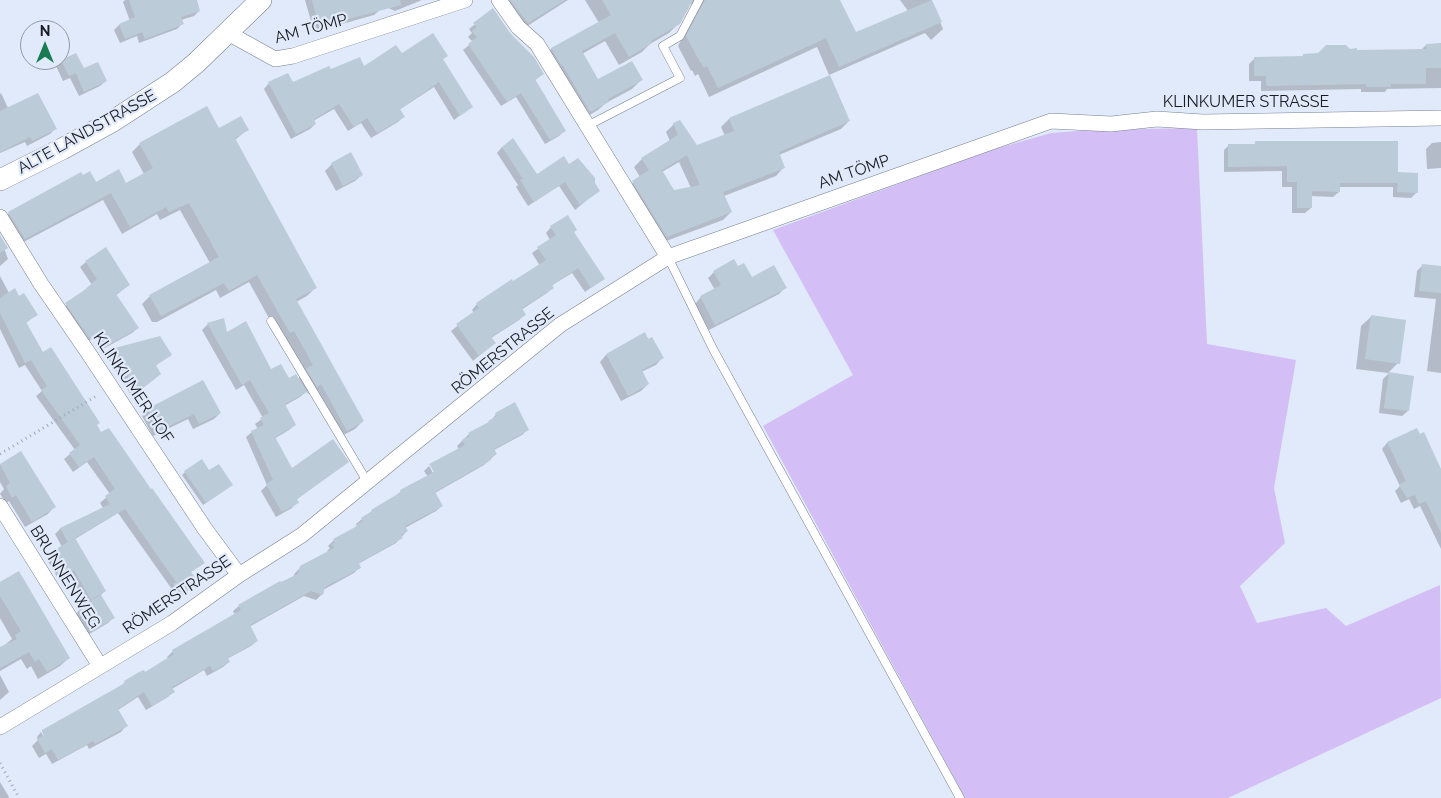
<!DOCTYPE html>
<meta charset="utf-8">
<style>
body{margin:0}
#map{position:relative;width:1441px;height:798px;overflow:hidden;background:#e1eafa;font-family:Raleway,sans-serif}
canvas{display:block}
.north{position:absolute;left:20px;top:20px;width:50px;height:50px;box-sizing:border-box;background:#e1eafa;border:1px solid #9197a3;border-radius:50%;rotate:0deg;font-size:14px;font-weight:700;line-height:20px;text-align:center;color:#181b21}
.north::after{content:'';display:block;margin:auto;width:18px;height:22px;background:#187b54;clip-path:polygon(50% 0,100% 100%,50% 72%,0 100%)}
</style>
<div id="map">
<canvas width="1441" height="798"></canvas>
<div class="north">N</div>
</div>
<script>
const context = document.querySelector('canvas').getContext('2d');
context.lineJoin = 'round';
function fill(path, color) { context.fillStyle = color; context.fill(path, 'evenodd'); }
const toPath = rows => new Path2D(rows.map(r => 'M' + r).join(''));
function trace(path, color, width, dash) { context.strokeStyle = color; context.lineWidth = width; context.lineCap = dash ? 'butt' : 'round'; context.setLineDash(dash || []); context.stroke(path); }
function label(font, color, halo, rows, align = 'center') {
  context.font = font + ' Raleway,sans-serif'; context.lineWidth = 4.5; context.setLineDash([]); context.textBaseline = 'middle'; context.strokeStyle = halo; context.fillStyle = color; for (const [text, x, y, turn = 0] of rows) {
    context.save(); context.translate(x, y); context.rotate((+turn || 0) * Math.PI / 180); context.textAlign = isNaN(turn) ? turn : align; if (halo) context.strokeText(text, 0, 0); context.fillText(text, 0, 0); context.restore();
  }
}
fill(toPath([
 [1197,128,1207,344,1296,360,1274,488,1285,543,1240,586,1257,623,1326,608,1346,626,1440,585,1441,698,1228,798,965,798,763,426,853,375,773,230,988,151,1051,133,1091,130]
]), '#d3bef5');
fill(toPath([
 [125,0,196,0,199,11,194,16,181,20,182,24,177,29,139,43,137,36,120,43,114,30,119,25,130,21,123,2],
 [305,0,422,0,395,11,377,3,380,10,374,15,314,32],
 [493,0,568,0,518,32],
 [585,0,838,0,855,34,908,11,900,0,931,0,943,29,931,40,925,33,829,75,817,47,709,97,698,74,695,76,692,70,691,71,678,46,696,12,695,5,690,4,679,23,669,33,650,44,642,52,619,65,605,41,582,54,598,81,641,80,632,89,606,103,598,110,581,120,542,58,551,49,599,23],
 [493,10,510,33,543,74,534,81,564,131,559,136,545,144,516,97,501,106,463,50,473,42,468,37,472,33,469,29],
 [1426,45,1441,52,1441,88,1387,89,1385,92,1361,92,1361,89,1261,91,1261,81,1249,81,1249,64,1255,58,1301,58,1304,55,1349,50,1356,51,1421,50],
 [401,55,446,56,442,60,471,107,454,120,434,87,399,110,403,117,398,122,371,138,361,123,348,131,334,109,313,121,315,124,310,129,291,139,264,89,269,83,288,75,293,84,330,71,364,68],
 [62,61,83,70,106,81,100,86,79,96,70,78,63,81,56,66],
 [829,76,849,121,841,129,779,155,783,168,776,176,724,196,731,212,723,220,658,244,625,189,640,177,634,167,642,159,670,141,666,132,674,124,696,146,725,136,721,127,729,119],
 [679,162,691,188,674,191,662,172],
 [1,93,8,108,55,129,50,134,27,146,25,142,0,153,0,94],
 [219,130,247,130,235,140,315,288,307,296,296,302,363,421,355,429,338,438,313,391,308,394,307,391,300,397,284,406,295,425,289,430,274,439,292,470,347,462,296,500,297,502,292,508,276,517,261,491,267,485,246,437,252,432,258,429,255,424,263,418,244,385,236,390,202,330,208,324,226,334,271,371,289,380,298,379,304,372,281,340,249,282,220,298,216,290,157,322,152,322,142,304,150,296,210,263,180,210,160,220,157,214,122,234,103,200,16,246,1,221,9,213,95,183,126,184,144,174,132,152,140,144],
 [1441,142,1441,168,1427,169,1426,149,1432,143],
 [1256,143,1397,174,1416,193,1411,198,1393,197,1393,187,1339,187,1339,192,1333,197,1311,196,1311,208,1305,213,1292,213,1292,187,1282,187,1282,171,1224,172,1224,150,1229,145,1253,145],
 [502,147,537,176,569,166,593,184,598,191,575,210,559,186,528,206,516,187,518,185,497,153],
 [332,164,362,175,355,181,336,191,325,171],
 [551,227,573,232,604,278,585,292,572,273,551,286,552,288,547,293,521,310,524,315,519,320,491,338,494,343,473,361,451,331,474,313,472,310,477,304,540,266,532,253,550,240,546,233],
 [0,237,8,259,0,266],
 [86,262,129,285,115,296,138,328,132,333,103,349,94,337,85,344,61,309,92,285,80,267],
 [1423,265,1441,267,1441,373,1427,371,1436,299,1414,297,1417,271],
 [738,268,752,279,785,288,779,294,709,330,695,304,701,297,715,290,708,278,714,272],
 [0,276,9,293,19,297,36,315,26,323,42,354,95,426,150,491,203,562,190,573,192,588,175,600,168,591,171,588,118,513,75,539,105,591,100,596,113,618,108,623,86,636,74,615,86,605,68,575,59,580,46,558,62,547,55,534,60,529,103,508,100,503,110,494,87,462,73,472,64,459,75,450,36,396,42,391,25,365,19,368,0,329],
 [1372,316,1398,363,1388,373,1356,369,1361,326],
 [645,334,662,358,656,365,641,372,648,384,641,391,621,401,600,362,606,355],
 [160,337,171,355,155,366,160,374,132,397,106,355,112,350],
 [1389,373,1408,411,1402,416,1379,413,1383,379],
 [514,404,528,429,522,435,494,450,496,454,484,465,435,493,442,506,436,511,405,528,407,531,396,543,358,564,360,567,354,573,323,590,322,594,316,600,304,596,249,627,257,641,251,646,227,659,229,662,223,667,207,676,204,670,172,689,173,691,168,697,146,710,138,697,118,710,126,726,121,732,89,749,87,745,52,764,46,754,39,758,32,746,38,740,37,737,41,732,46,741,42,731,119,688,125,682,145,674,168,659,167,657,173,651,235,615,233,611,239,606,293,577,295,573,301,567,328,553,327,551,330,548,328,546,334,540,353,530,357,526,356,524,372,511,395,497,401,491,428,477,424,471,429,466,436,478,459,450,457,446,469,434,491,421,496,414],
 [148,410,220,413,214,419,193,429,188,419,153,436,142,416],
 [1416,430,1441,473,1441,549,1420,506,1414,509,1409,499,1401,503,1395,491,1400,486,1382,449,1387,443],
 [20,453,54,507,48,514,25,527,9,501,6,503,0,494,4,489,0,482,0,465],
 [185,472,228,488,203,505,182,475],
 [0,584,69,658,60,666,38,679,31,666,27,669,21,659,0,671,0,649,12,639,0,618],
 [0,675,9,692,0,700],
 [0,782,9,797,8,798,0,798]
]), '#0003');
fill(toPath([
 [129,0,197,0,200,11,181,17,184,24,145,39,142,32,125,39,119,24,135,17],
 [312,0,400,0,401,5,319,27],
 [510,0,565,0,528,23],
 [602,0,693,0,680,24,651,41,652,43,629,57,615,33,582,51,598,79,632,61,643,80,608,99,609,102,590,112,562,64,561,65,551,48,611,15],
 [705,0,840,0,856,32,932,0,942,22,839,67,826,38,718,88,707,66,704,68,701,62,700,62,686,36],
 [493,8,510,33,534,57,544,74,535,79,566,131,550,140,521,93,507,102,468,44,477,37,472,31,477,27,473,23],
 [433,33,448,56,443,59,473,107,460,116,439,82,400,109,405,117,377,133,367,118,354,127,339,104,314,119,316,124,296,134,268,82,288,73,293,82,329,66,331,69,360,57,364,66,396,45,402,53],
 [1441,43,1441,68,1426,68,1426,84,1391,84,1391,87,1366,87,1366,84,1266,86,1266,76,1254,76,1254,57,1303,56,1303,54,1318,53,1326,45,1346,45,1350,49,1357,48,1357,50,1426,49,1426,44],
 [76,53,84,68,98,62,107,81,84,92,76,73,69,76,61,60],
 [830,75,850,121,779,152,785,168,723,192,732,212,667,237,632,181,649,170,641,158,678,135,673,123,680,120,697,145,734,131,729,118],
 [687,155,700,185,674,190,662,170],
 [38,93,57,129,32,141,30,137,0,152,0,111],
 [207,106,219,128,241,116,249,130,235,138,317,288,296,299,364,421,347,431,321,384,317,387,306,369,313,365,294,331,290,333,257,275,229,291,224,283,161,316,149,295,219,257,189,203,169,212,166,207,130,227,111,193,25,239,8,212,81,172,83,175,90,171,96,182,119,169,126,183,153,168,139,143],
 [513,138,537,174,564,156,569,164,578,158,595,178,595,183,600,191,580,205,565,182,534,202,520,180,523,179,502,147],
 [1255,141,1398,141,1398,172,1418,173,1418,193,1397,192,1398,183,1340,183,1340,192,1312,191,1312,208,1297,208,1297,182,1287,182,1287,166,1228,167,1228,144,1255,144],
 [351,152,363,175,343,186,331,163],
 [568,215,577,230,574,232,605,279,591,288,578,268,552,285,554,288,522,308,526,315,491,337,496,343,479,356,456,324,479,308,476,303,512,279,513,281,546,260,537,247,556,235,550,226],
 [0,235,8,248,0,253],
 [106,247,130,285,116,294,139,328,108,345,100,333,91,340,65,303,83,291,97,279,85,261],
 [734,259,738,266,744,263,752,277,774,265,787,288,715,325,700,296,721,285,713,271],
 [1422,264,1441,266,1441,293,1419,291],
 [15,288,19,296,24,293,38,315,26,322,43,352,51,347,100,423,97,425,101,432,109,428,151,489,152,488,205,563,191,572,199,583,181,596,173,584,176,582,125,509,75,538,106,591,91,600,74,570,65,575,51,552,68,542,60,528,110,504,105,496,115,489,94,457,79,467,69,453,80,445,41,390,47,386,31,360,25,363,0,313,0,298],
 [1371,315,1406,320,1400,364,1365,359],
 [224,318,227,332,246,321,271,369,281,364,289,378,296,374,307,392,285,404,296,425,275,437,292,468,333,439,349,462,297,499,299,503,282,512,266,484,273,480,251,431,264,425,260,418,269,413,250,380,242,385,207,323],
 [645,332,648,339,652,337,664,358,642,370,649,384,628,396,606,354],
 [160,336,172,355,156,365,161,374,138,392,111,349],
 [1389,372,1414,376,1409,411,1384,408],
 [203,380,221,413,199,424,194,414,159,431,147,409],
 [515,402,529,430,494,449,497,454,490,458,491,460,435,492,443,506,405,526,408,531,401,535,403,538,362,561,359,563,361,568,325,587,323,595,311,591,250,625,258,641,228,658,230,662,213,671,210,666,172,687,175,692,152,706,144,692,118,709,128,726,95,744,93,741,58,760,52,749,45,753,37,739,44,735,42,730,125,683,124,681,139,672,144,670,145,672,174,654,172,650,241,610,238,605,280,581,281,582,298,574,300,566,334,548,332,544,335,543,333,539,357,526,356,525,363,521,361,518,372,511,371,510,401,492,400,490,434,472,429,464,465,445,462,440,470,436,468,433,489,422,488,421,497,416,495,413],
 [1417,428,1420,434,1424,432,1441,469,1441,533,1426,501,1419,504,1415,495,1407,498,1399,485,1406,481,1387,442],
 [21,451,56,507,32,522,16,495,12,498,6,486,10,483,0,464],
 [202,459,209,470,219,464,233,485,206,503,184,471],
 [19,571,70,658,47,672,39,659,35,662,29,652,0,668,0,647,17,639,15,635,21,631,0,596,0,582],
 [101,595,115,618,92,631,78,608]
]), '#bccbd8');
const lane = toPath([
 [587,126,680,78,663,46,680,36,699,0],
 [668,257,713,349,960,798],
 [271,321,368,483]
]);
const street = toPath([
 [499,0,518,27,537,44,668,257],
 [228,33,275,59,293,56,465,0],
 [0,217,41,284,87,351,205,529,239,575],
 [0,506,100,666],
 [0,727,172,623,239,575,302,535,560,325,668,257,1051,121,1111,124,1157,119,1203,122,1441,118]
]);
const secondary = toPath([
 [0,180,62,149,113,121,173,82,196,63,261,0]
]);
trace(lane, '#78808f', 9);
trace(street, '#78808f', 16);
trace(secondary, '#78808f', 22);
trace(toPath([
 [0,454,98,395],
 [0,763,19,798]
]), '#a0a8b4', 3, [1, 4]);
trace(lane, '#fff', 8);
trace(street, '#fff', 15);
trace(secondary, '#fff', 21);
label('16px', '#181b21', '#e1eafa', [
 ["AM TÖMP",311,29,-15],
 ["KLINKUMER STRASSE",1246,102],
 ["ALTE LANDSTRASSE",87,132,-29],
 ["AM TÖMP",854,172,-19],
 ["RÖMERSTRASSE",503,351,-39],
 ["KLINKUMER HOF",133,388,56],
 ["BRUNNENWEG",65,577,58],
 ["RÖMERSTRASSE",177,595,-34]
]);
</script>
